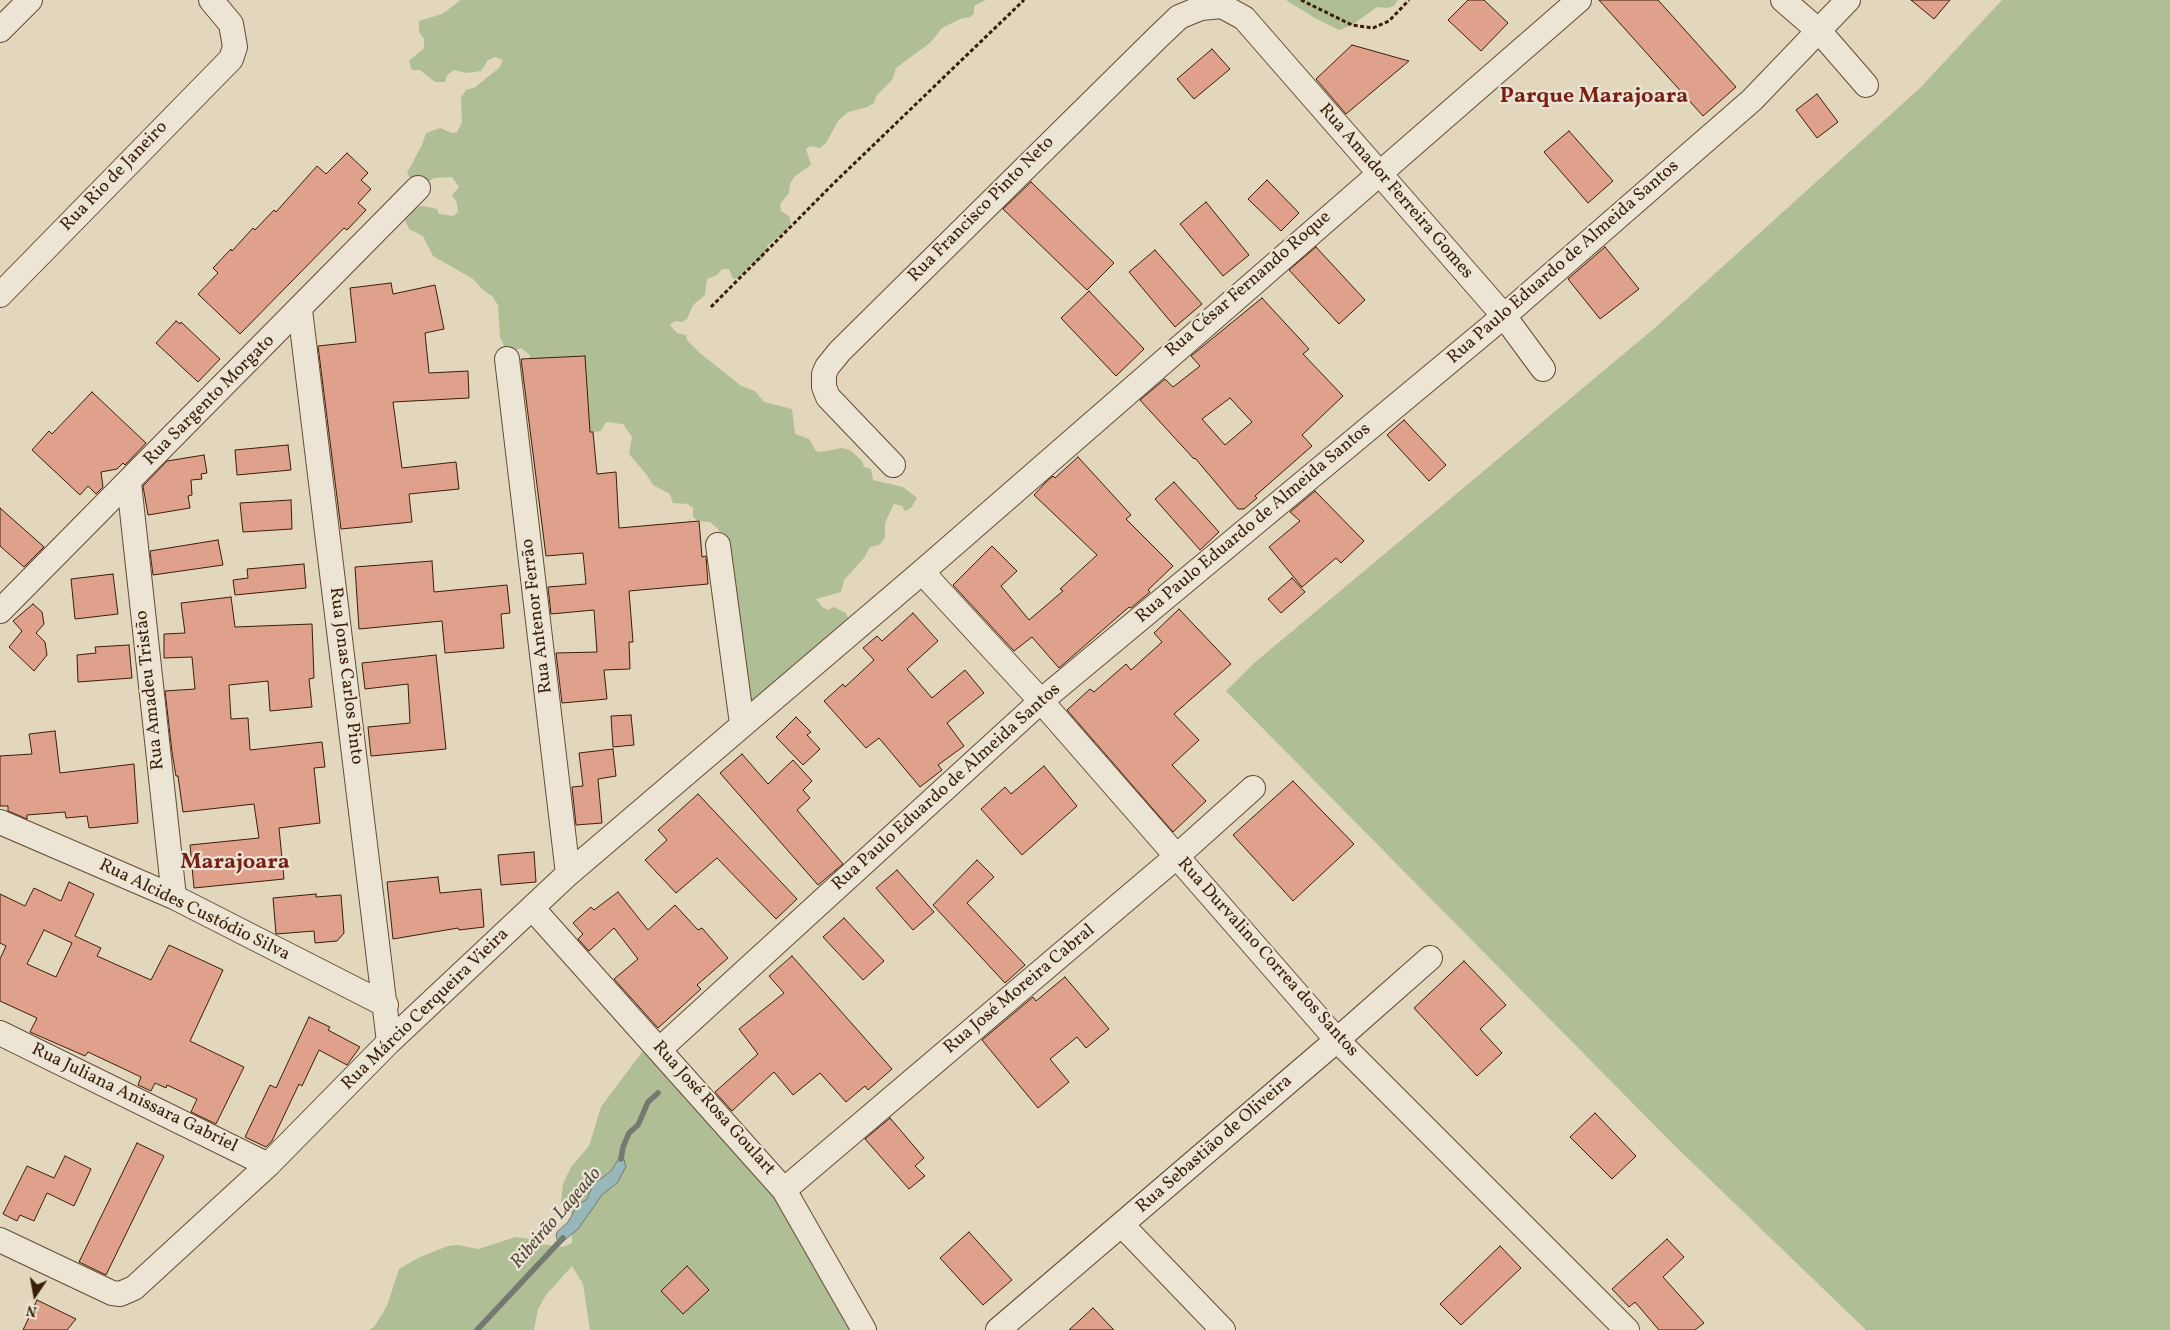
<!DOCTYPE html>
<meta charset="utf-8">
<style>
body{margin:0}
#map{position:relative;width:2170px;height:1330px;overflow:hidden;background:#e2d6bd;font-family:Vollkorn,serif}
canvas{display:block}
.north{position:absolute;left:10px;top:1270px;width:50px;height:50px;-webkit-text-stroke:4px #ece4d4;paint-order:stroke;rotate:192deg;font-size:14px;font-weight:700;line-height:20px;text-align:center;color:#3a1e07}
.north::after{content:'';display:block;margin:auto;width:18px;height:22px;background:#3a1e07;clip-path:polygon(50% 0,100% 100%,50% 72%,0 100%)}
</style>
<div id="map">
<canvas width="2170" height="1330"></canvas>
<div class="north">N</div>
</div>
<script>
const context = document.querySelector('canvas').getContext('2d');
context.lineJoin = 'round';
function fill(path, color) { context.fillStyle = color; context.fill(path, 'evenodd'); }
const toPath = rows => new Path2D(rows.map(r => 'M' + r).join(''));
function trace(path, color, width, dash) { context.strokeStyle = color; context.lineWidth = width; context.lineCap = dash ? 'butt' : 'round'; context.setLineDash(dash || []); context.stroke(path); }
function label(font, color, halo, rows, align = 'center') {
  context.font = font + ' Vollkorn,serif'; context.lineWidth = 4.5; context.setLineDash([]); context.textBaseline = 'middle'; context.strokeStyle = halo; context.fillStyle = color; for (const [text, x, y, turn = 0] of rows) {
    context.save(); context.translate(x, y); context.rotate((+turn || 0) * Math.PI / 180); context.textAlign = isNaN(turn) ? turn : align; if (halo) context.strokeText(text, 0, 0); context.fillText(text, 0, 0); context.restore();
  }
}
fill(toPath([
 [461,0,986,0,974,6,974,14,970,17,960,19,942,28,931,42,896,68,892,80,876,96,874,103,867,107,848,112,838,121,826,143,820,148,810,146,806,149,811,165,795,176,790,184,789,193,780,204,781,211,789,216,791,222,787,230,768,245,763,258,749,266,740,277,733,279,729,269,722,269,717,275,707,279,705,295,693,305,687,319,682,322,675,321,670,325,677,333,686,335,687,340,700,353,741,386,755,391,764,402,792,409,795,434,809,439,816,451,821,452,842,448,850,450,862,461,864,467,871,469,873,480,903,487,917,498,911,508,905,511,902,506,894,504,885,523,885,538,879,545,870,547,864,558,844,580,841,592,816,599,822,607,828,610,834,607,846,613,849,621,742,724,722,538,718,529,710,522,699,521,693,517,693,508,688,504,673,503,670,494,653,485,646,474,629,454,632,437,623,424,606,422,601,431,593,432,582,425,529,365,530,355,521,348,513,351,505,348,500,337,498,305,492,296,483,290,473,279,433,256,423,236,409,229,404,218,411,208,423,206,437,209,439,214,453,216,458,212,457,203,452,195,459,187,452,177,434,178,426,183,414,184,407,173,422,145,426,133,440,128,452,133,457,132,462,122,461,98,466,90,474,88,499,68,503,60,495,57,488,60,481,71,466,73,454,70,447,75,445,82,435,82,420,70,412,70,409,61,424,48,424,39,419,32,419,21,442,14],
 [1286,0,1398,0,1394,6,1387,8,1377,7,1352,25,1339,30,1315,18],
 [2002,0,2170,0,2170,1330,1866,1330,1672,1143,1226,691,1253,664,1657,326,1920,88],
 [651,1040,784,1190,858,1330,590,1330,583,1284,572,1266,546,1295,538,1309,534,1330,369,1330,374,1327,387,1306,399,1269,420,1257,448,1246,458,1245,478,1249,516,1237,528,1239,540,1244,563,1247,572,1243,572,1214,561,1202,563,1184,571,1167,589,1146,601,1107]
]), '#afbe94');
const water = toPath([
 [622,1154,626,1166,618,1182,602,1195,578,1229,559,1245,556,1236,557,1232,568,1222,577,1206,587,1199,593,1184,610,1172,622,1154]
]);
fill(water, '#98b7ba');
trace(water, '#727a72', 1);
trace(toPath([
 [621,1159,623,1147,629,1133,638,1125,648,1102,658,1093],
 [477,1330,563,1238]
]), '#727a72', 5.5);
const building = toPath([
 [1468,0,1484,0,1508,23,1481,51,1448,20,1468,0],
 [1599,0,1658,0,1736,87,1703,116,1599,0],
 [1911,0,1950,0,1934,19,1911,0],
 [1352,45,1409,61,1346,114,1316,79,1352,45],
 [1212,49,1230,69,1194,99,1177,79,1212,49],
 [1817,94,1838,122,1817,138,1796,110,1817,94],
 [1569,131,1613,181,1588,203,1544,152,1569,131],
 [347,153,368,173,361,180,371,189,358,203,366,210,347,230,344,228,240,334,198,294,218,273,213,268,231,249,232,251,253,228,255,230,274,210,276,212,317,166,326,174,347,153],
 [1267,180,1299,213,1281,231,1248,199,1267,180],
 [1031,182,1114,263,1087,290,1003,209,1031,182],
 [1206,202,1249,255,1223,276,1180,224,1206,202],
 [1316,247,1365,300,1339,324,1289,270,1316,247],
 [1605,247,1639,289,1600,319,1568,279,1605,247],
 [1155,250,1202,304,1175,327,1129,272,1155,250],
 [391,283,393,294,435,285,444,329,425,333,429,373,468,371,469,398,393,402,402,468,456,462,459,489,409,494,412,522,341,529,318,346,356,342,350,288,391,283],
 [1089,291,1144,349,1116,376,1061,318,1089,291],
 [1262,298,1309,349,1303,354,1343,396,1302,435,1312,446,1255,496,1257,498,1244,509,1238,509,1195,458,1194,459,1140,400,1165,379,1173,387,1200,366,1191,356,1262,298],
 [1230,398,1252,422,1225,445,1202,419,1230,398],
 [176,321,180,324,181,322,220,359,198,382,156,343,176,321],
 [585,356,590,432,593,432,597,474,616,472,619,528,699,521,702,557,706,556,708,584,629,591,633,642,629,642,630,669,604,670,607,699,562,703,556,653,597,652,594,610,551,614,548,587,586,584,583,553,546,556,521,359,585,356],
 [92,392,146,443,125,465,123,463,117,469,101,472,103,487,96,494,88,486,80,495,32,450,49,431,52,434,92,392],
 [1404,420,1446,465,1429,481,1387,435,1404,420],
 [288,445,291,470,237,475,235,450,288,445],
 [204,455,207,473,201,474,202,479,191,480,192,495,188,496,190,508,148,515,143,486,167,461,204,455],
 [1078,457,1131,515,1126,519,1173,566,1148,590,1150,592,1131,608,1129,607,1059,668,1032,637,1014,651,953,585,992,546,1017,571,1001,586,1029,620,1063,591,1060,589,1097,555,1034,495,1046,482,1053,476,1055,478,1078,457],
 [1174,482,1219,532,1200,550,1155,499,1174,482],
 [1315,491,1364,541,1341,563,1336,558,1302,587,1269,547,1300,521,1290,512,1315,491],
 [291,500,292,529,243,532,240,503,291,500],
 [0,508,44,547,24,567,0,546,0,508],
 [218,540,223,565,153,575,150,551,218,540],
 [432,561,434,592,507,585,510,613,501,614,504,648,445,653,442,621,359,629,355,567,432,561],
 [304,564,306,588,235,595,233,580,248,578,247,569,304,564],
 [113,574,118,614,75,619,71,579,113,574],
 [1292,578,1305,592,1281,613,1268,599,1292,578],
 [231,597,235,627,312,624,314,678,309,679,312,707,270,711,268,681,229,685,231,719,248,718,250,750,322,742,325,767,314,768,320,823,279,828,284,879,194,888,190,845,259,838,254,804,183,812,178,776,176,776,172,752,165,691,195,689,192,657,164,658,164,634,185,633,181,603,231,597],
 [33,604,42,612,44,624,36,633,45,642,47,655,34,671,9,647,22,631,13,621,33,604],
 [1179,609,1231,664,1174,714,1199,740,1172,765,1206,801,1173,832,1067,710,1090,689,1094,692,1126,664,1131,670,1162,642,1154,633,1179,609],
 [913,613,938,641,907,669,932,698,965,670,984,693,947,723,964,746,938,765,942,770,920,787,879,738,866,748,824,701,843,684,845,687,874,660,863,648,877,636,882,641,913,613],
 [129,645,132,678,78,682,77,655,96,653,95,647,129,645],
 [436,655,446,749,371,756,368,727,410,723,408,684,365,689,362,663,436,655],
 [631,715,634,745,613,747,611,716,631,715],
 [796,717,811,732,807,735,820,749,803,765,776,737,796,717],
 [55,731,60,773,134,764,138,823,89,828,87,816,66,818,65,812,27,815,27,819,8,811,8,806,0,806,0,756,32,754,29,734,55,731],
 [613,749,616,776,598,779,602,823,576,825,572,787,583,786,579,753,613,749],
 [742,754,768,784,793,760,812,781,803,790,810,798,797,810,843,864,818,885,720,773,742,754],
 [1044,766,1077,806,1022,855,981,809,1005,787,1011,794,1044,766],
 [1293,781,1354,844,1293,901,1233,835,1293,781],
 [698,794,797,899,776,919,717,858,676,893,645,860,667,840,658,830,698,794],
 [534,852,536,882,501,885,498,855,534,852],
 [977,860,994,877,967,903,1025,965,1005,983,933,905,977,860],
 [897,870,934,912,913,930,876,888,897,870],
 [438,877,440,893,481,889,484,927,459,930,458,928,393,939,387,882,438,877],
 [69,882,94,894,75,936,101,948,97,956,151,980,169,945,223,970,190,1041,244,1067,216,1124,191,1112,197,1099,167,1085,166,1088,155,1083,151,1091,138,1085,141,1077,88,1052,85,1056,30,1032,37,1018,0,1001,0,959,6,946,0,943,0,894,25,906,34,888,61,901,69,882],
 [44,930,72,943,56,977,27,964,44,930],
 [618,892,648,930,675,905,698,930,702,928,728,958,697,985,701,989,658,1028,614,979,638,959,614,928,589,951,578,939,583,934,573,923,591,907,594,910,618,892],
 [316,894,316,897,341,895,344,933,337,941,315,943,314,931,276,934,273,898,316,894],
 [844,918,884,961,863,980,823,937,844,918],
 [792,956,892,1069,868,1090,865,1086,846,1102,820,1073,793,1095,774,1072,732,1111,715,1092,758,1054,739,1029,784,993,769,976,792,956],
 [1464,961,1506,1005,1480,1029,1502,1053,1477,1076,1414,1008,1464,961],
 [1065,977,1109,1029,1086,1048,1077,1037,1050,1059,1069,1082,1038,1108,982,1040,1033,997,1036,1001,1065,977],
 [309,1017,330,1027,328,1030,360,1047,347,1065,319,1050,302,1086,299,1084,272,1141,266,1147,245,1137,270,1085,276,1088,309,1017],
 [1595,1113,1636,1156,1612,1179,1570,1137,1595,1113],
 [890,1118,924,1158,915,1166,925,1176,909,1189,865,1139,890,1118],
 [137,1143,164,1156,106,1275,79,1262,137,1143],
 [65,1156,91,1169,74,1206,47,1193,34,1221,20,1215,17,1221,3,1214,27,1166,54,1178,65,1156],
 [969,1232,1012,1280,983,1305,940,1258,969,1232],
 [1667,1239,1684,1257,1663,1277,1704,1323,1695,1330,1659,1330,1635,1302,1629,1307,1612,1289,1667,1239],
 [1500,1246,1521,1268,1461,1325,1440,1304,1500,1246],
 [687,1266,709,1290,683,1314,661,1291,687,1266],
 [37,1300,76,1319,67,1330,23,1330,37,1300],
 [1093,1308,1114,1330,1069,1330,1093,1308]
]);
fill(building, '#e0a18c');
trace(building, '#3a1e07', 1);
const street = toPath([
 [1783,0,1820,32,1866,85],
 [0,30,30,0],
 [0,295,231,59,235,47,231,24,211,0],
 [300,310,389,1042],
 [507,359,568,874],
 [893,465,828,397,824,387,824,374,827,367,840,351,1156,39,1179,17,1201,8,1222,6,1244,18,1504,316,1543,369],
 [129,483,174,897],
 [718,545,742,724],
 [922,572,1041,701,1337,1040,1627,1330],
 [0,611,418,188],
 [0,822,174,897,386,1005],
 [533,909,784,1190,864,1330],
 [0,1033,268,1165],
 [660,1049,1041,701,1504,316,1752,100,1848,0],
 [784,1190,1176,857,1253,788],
 [1122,1225,1223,1330],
 [0,1240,112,1293,120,1294,134,1288,268,1165,389,1042,568,874,922,572,1579,0],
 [998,1330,1337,1040,1430,958]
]);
trace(street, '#644c34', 26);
trace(toPath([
 [1301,0,1352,25,1373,28,1389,21,1409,0],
 [711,307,834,183,1024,0]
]), '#3a1e07', 3, [4, 2.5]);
trace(street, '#ece4d4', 24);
label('18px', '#3a1e07', '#ece4d4', [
 ["Rua Rio de Janeiro",115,177,-46],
 ["Rua Amador Ferreira Gomes",1395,192,49],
 ["Rua Francisco Pinto Neto",982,210,-45],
 ["Rua Paulo Eduardo de Almeida Santos",1564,263,-41],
 ["Rua César Fernando Roque",1249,285,-41],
 ["Rua Sargento Morgato",210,401,-45],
 ["Rua Paulo Eduardo de Almeida Santos",1254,524,-40],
 ["Rua Antenor Ferrão",538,616,-97],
 ["Rua Jonas Carlos Pinto",345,676,83],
 ["Rua Amadeu Tristão",151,690,-96],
 ["Rua Paulo Eduardo de Almeida Santos",947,788,-42],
 ["Rua Alcides Custódio Silva",194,911,26],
 ["Rua Durvalino Correa dos Santos",1267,958,48],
 ["Rua José Moreira Cabral",1020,990,-40],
 ["Rua Márcio Cerqueira Vieira",426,1010,-44],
 ["Rua Juliana Anissara Gabriel",134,1099,26],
 ["Rua José Rosa Goulart",713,1109,48],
 ["Rua Sebastião de Oliveira",1215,1145,-41]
]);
label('italic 19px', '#564c3d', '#ece4d4', [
 ["Ribeirão Lageado",557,1219,-49]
]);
label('bold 22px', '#7a1f14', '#ece4d4', [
 ["Parque Marajoara",1594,98],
 ["Marajoara",235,864]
]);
</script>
